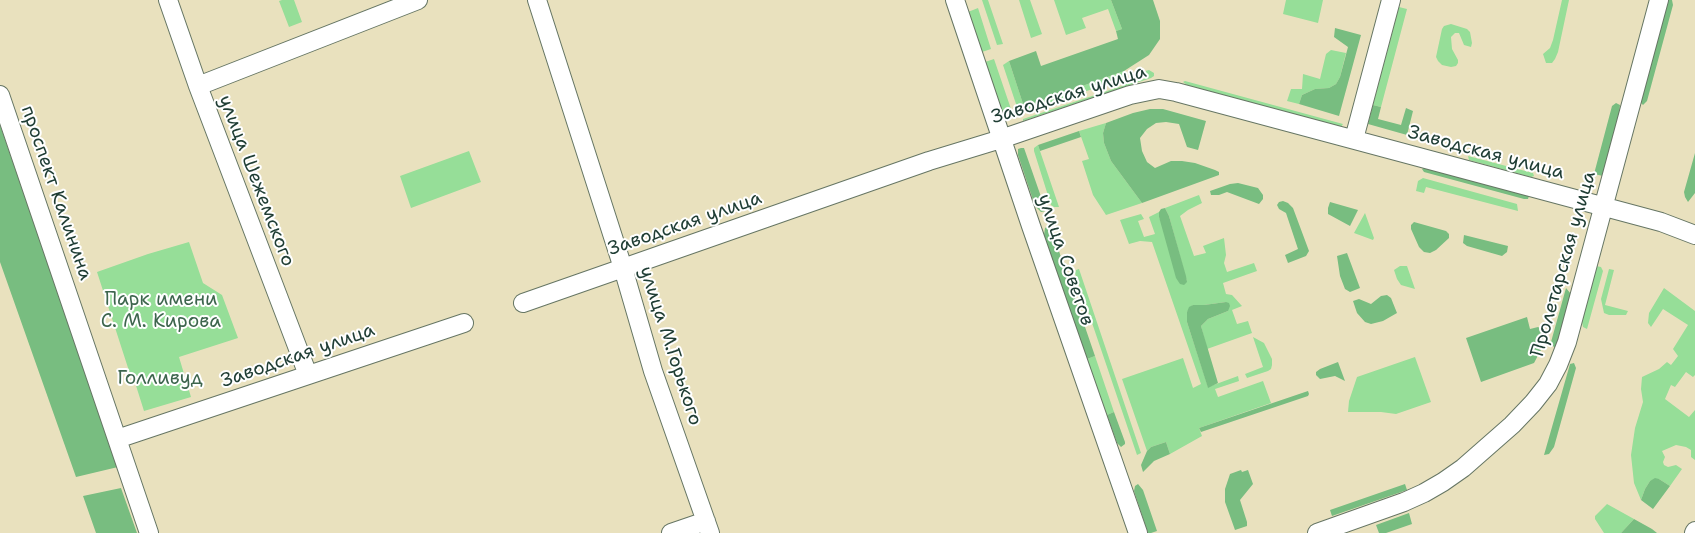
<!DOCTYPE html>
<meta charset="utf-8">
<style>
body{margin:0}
canvas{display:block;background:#e9e1be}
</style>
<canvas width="1695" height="533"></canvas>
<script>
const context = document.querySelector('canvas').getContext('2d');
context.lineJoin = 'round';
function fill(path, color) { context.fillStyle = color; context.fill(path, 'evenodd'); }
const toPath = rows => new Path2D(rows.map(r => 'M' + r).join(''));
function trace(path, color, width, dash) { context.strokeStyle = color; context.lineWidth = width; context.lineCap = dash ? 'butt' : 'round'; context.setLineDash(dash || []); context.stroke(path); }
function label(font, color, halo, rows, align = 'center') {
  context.font = font + ' "Shantell Sans",sans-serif'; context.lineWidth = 4; context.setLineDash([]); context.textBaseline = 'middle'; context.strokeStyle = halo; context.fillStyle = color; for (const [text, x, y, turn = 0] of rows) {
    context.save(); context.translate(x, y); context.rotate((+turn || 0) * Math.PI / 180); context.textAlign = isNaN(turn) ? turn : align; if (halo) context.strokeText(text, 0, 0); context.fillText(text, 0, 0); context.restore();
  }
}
fill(toPath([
 [282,0,294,0,302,22,289,27,279,1],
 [982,0,988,0,1003,44,997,45],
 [1019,0,1030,0,1042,34,1031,38],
 [1054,0,1111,0,1122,29,1116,31,1108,9,1082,18,1086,28,1066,35],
 [1286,0,1323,0,1318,23,1283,14],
 [1562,0,1569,0,1558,52,1555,59,1552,63,1546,63,1543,54,1550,48,1553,40],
 [1399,7,1407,9,1381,107,1373,105],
 [978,8,991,49,982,52,968,12],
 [1451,24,1467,29,1470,32,1472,43,1471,47,1464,45,1459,33,1455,33,1451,37,1452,49,1458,60,1458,63,1456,66,1451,67,1442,65,1438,61,1436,57,1442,29,1444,26],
 [1331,50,1346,53,1340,77,1336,84,1329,88,1315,89,1302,95,1299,104,1287,101,1291,89,1302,89,1303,74,1320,79,1326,54],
 [994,59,1011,109,1009,115,1003,117,985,62],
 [1009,61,1024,107,1124,71,1124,77,1117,81,1023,112,1018,110,1003,65],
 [1149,70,1154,73,1154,76,1151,78,1023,121,1023,119,1122,86,1138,75,1140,80,1146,78,1145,71],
 [1185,81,1343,124,1341,127,1187,85,1183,82],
 [1106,123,1103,133,1104,143,1111,161,1142,203,1106,215,1093,195,1082,161,1089,159,1079,131],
 [1038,145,1040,151,1059,207,1054,207,1051,205,1034,151,1034,148],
 [469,151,481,182,411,208,400,176],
 [1468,156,1533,173,1534,176,1531,177,1469,160],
 [1423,178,1517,204,1518,211,1426,187,1424,193,1416,191,1418,181],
 [1199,195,1202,203,1188,210,1180,216,1194,256,1206,253,1203,246,1224,238,1226,255,1224,263,1227,272,1254,263,1257,271,1223,283,1226,294,1232,295,1242,306,1232,310,1237,324,1248,321,1252,333,1207,349,1201,326,1208,319,1228,311,1226,302,1204,305,1193,305,1187,312,1187,322,1208,387,1238,376,1239,381,1215,389,1218,397,1263,381,1271,403,1199,428,1202,436,1170,454,1166,442,1151,447,1147,451,1122,379,1183,358,1193,388,1201,384,1152,242,1140,241,1129,244,1120,220,1141,214,1144,219,1138,221,1144,237,1155,234,1149,217,1159,212,1159,217,1187,282,1169,216,1165,208],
 [1365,213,1374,238,1373,240,1354,233],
 [189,242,203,283,222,295,238,338,179,357,191,397,144,411,132,373,130,374,97,272,148,254],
 [1400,266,1407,266,1415,289,1401,285,1397,279,1394,270],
 [1596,266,1601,267,1603,271,1587,329,1583,327,1582,322],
 [1079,269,1141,453,1137,455,1075,273,1076,270],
 [1609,269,1614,270,1605,305,1628,311,1626,315,1609,315,1604,313,1601,299],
 [1664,288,1695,311,1695,375,1693,377,1686,372,1675,387,1671,385,1665,399,1689,417,1695,410,1695,460,1691,457,1691,450,1686,447,1676,445,1662,451,1665,457,1663,462,1664,465,1668,467,1676,465,1682,469,1670,486,1659,479,1650,481,1645,489,1641,500,1634,483,1631,455,1635,428,1643,402,1641,389,1642,377,1659,369,1667,362,1671,365,1678,356,1673,349,1688,325,1663,309,1651,327,1648,323,1649,313],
 [1253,337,1264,343,1272,359,1272,365,1271,369,1268,371,1247,378,1245,374,1263,367],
 [1095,356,1114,412,1107,415,1087,359],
 [1415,357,1431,402,1396,414,1381,412,1348,412,1349,401,1357,377],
 [1607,504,1634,519,1621,533,1604,533,1595,519,1595,516]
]), '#96de98');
fill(toPath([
 [1111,0,1153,0,1160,21,1160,39,1149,55,1124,71,1024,107,1009,61,1036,51,1041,66,1118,39,1116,31,1122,29],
 [1669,0,1672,0,1673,5,1647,101,1643,105,1641,103,1666,3],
 [1335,28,1361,35,1339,116,1299,104,1302,95,1315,89,1329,88,1336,84,1340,77,1348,47,1334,37],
 [1616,103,1620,105,1619,116,1603,176,1594,174,1612,106],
 [1373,105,1381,107,1378,119,1401,125,1406,108,1413,111,1407,135,1368,124],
 [1150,109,1163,109,1206,121,1198,150,1187,147,1179,124,1166,122,1156,123,1147,129,1140,138,1142,151,1147,162,1155,168,1171,161,1182,161,1195,163,1215,170,1219,172,1219,175,1142,203,1111,161,1104,143,1103,133,1106,123,1133,113],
 [0,125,118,467,76,477,0,262],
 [1079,131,1081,137,1040,151,1038,145],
 [1021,148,1024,148,1046,211,1041,212,1035,206,1018,155,1018,149],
 [1695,153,1695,193,1688,202,1685,197,1684,192],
 [1426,167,1528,195,1529,196,1528,199,1524,199,1424,172,1422,169],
 [1238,183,1258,188,1263,195,1263,199,1259,204,1227,192,1219,195,1211,195,1210,191,1230,184],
 [1283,201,1288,203,1293,208,1309,251,1306,256,1288,263,1285,255,1298,249,1286,213,1279,209,1277,205,1279,202],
 [1330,202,1358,210,1350,226,1328,214,1328,208],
 [1165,208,1169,216,1186,276,1187,282,1184,285,1180,284,1176,278,1159,217,1159,212,1161,209],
 [1414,222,1446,231,1449,234,1449,238,1436,250,1430,253,1424,252,1419,247,1411,229,1411,225],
 [1050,225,1095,356,1087,359,1044,235,1045,228],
 [1464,235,1508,246,1507,252,1502,256,1467,246,1463,243],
 [1347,253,1360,288,1350,292,1345,289,1340,276,1337,256],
 [1566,288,1571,294,1556,348,1551,345,1551,342],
 [1387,295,1391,298,1397,313,1383,321,1371,324,1365,322,1357,313,1353,301,1359,299,1371,304,1381,296],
 [1226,302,1229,303,1230,306,1228,311,1208,319,1201,326,1218,383,1208,388,1187,322,1187,312,1189,307,1193,305,1204,305],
 [1527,317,1530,329,1538,327,1543,330,1542,348,1534,363,1481,382,1466,338],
 [1338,362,1345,381,1335,376,1320,379,1316,375,1316,372,1320,369],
 [1574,363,1576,368,1554,447,1549,454,1544,455,1570,364],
 [1308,391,1309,394,1308,396,1201,432,1199,428],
 [1114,412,1125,442,1125,444,1121,447,1117,443,1107,415],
 [1166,442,1170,454,1154,461,1143,472,1141,465,1147,451,1151,447],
 [1241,470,1242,472,1248,470,1253,484,1240,500,1247,522,1247,526,1235,530,1225,502,1225,489,1230,474],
 [1655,478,1659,479,1670,486,1653,509,1641,500,1645,489,1650,481],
 [1138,484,1143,490,1157,531,1151,533,1148,533,1134,491,1135,486],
 [1405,484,1407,490,1332,516,1330,510],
 [121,488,137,533,96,533,83,496],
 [1409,513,1412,524,1386,533,1379,533,1376,525],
 [1634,519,1652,529,1657,533,1621,533]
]), '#78bd80');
const minor = toPath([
 [168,0,198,86,308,375],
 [537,0,623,268,653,371,710,533],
 [955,0,1031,226,1138,533],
 [198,86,418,0],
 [0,95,149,533],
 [1354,139,1391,0],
 [523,303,929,161,1001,139,1130,95,1159,89,1176,92,1661,222,1695,235],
 [117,439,464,323],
 [671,533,706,521],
 [1317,533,1404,502,1424,493,1443,482,1463,468,1512,425,1533,403,1548,384,1558,365,1567,342,1659,0],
 [1694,533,1695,531]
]);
trace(minor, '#667664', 20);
trace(minor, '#fff', 18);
label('19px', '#1f3d34', '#fff', [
 ["Заводская улица",1069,95,-17],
 ["Заводская улица",1486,153,15],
 ["улица Шежемского",256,181,69],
 ["проспект Калинина",56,193,71],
 ["Заводская улица",685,224,-19],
 ["улица Советов",1065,260,71],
 ["Пролетарская улица",1564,264,-74],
 ["улица М.Горького",670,346,72],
 ["Заводская улица",298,356,-19]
]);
label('19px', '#3d654d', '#fff', [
 ["Парк имени",161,300],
 ["С. М. Кирова",161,322],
 ["Голливуд",160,379]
]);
</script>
